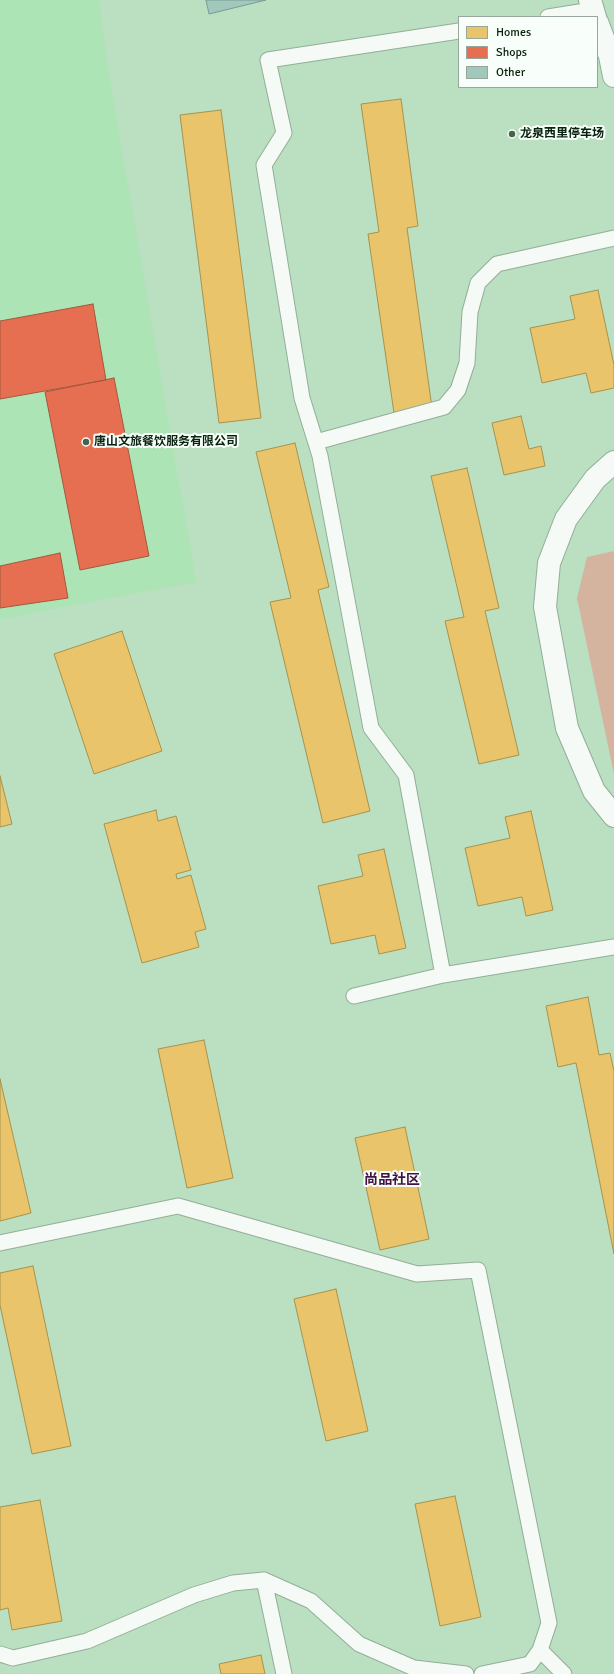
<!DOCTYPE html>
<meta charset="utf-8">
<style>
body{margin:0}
#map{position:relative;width:614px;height:1674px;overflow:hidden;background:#bbdfc1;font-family:Signika,sans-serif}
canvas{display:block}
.legend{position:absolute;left:458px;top:16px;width:140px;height:72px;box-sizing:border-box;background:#f8fef9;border:1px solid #98a69b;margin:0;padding:5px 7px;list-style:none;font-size:12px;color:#07220e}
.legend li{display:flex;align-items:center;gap:8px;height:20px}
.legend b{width:20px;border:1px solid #98a69b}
</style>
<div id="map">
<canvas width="614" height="1674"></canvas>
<ul class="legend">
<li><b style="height:11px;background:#e9c46a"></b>Homes</li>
<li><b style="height:11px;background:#e76f51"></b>Shops</li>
<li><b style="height:11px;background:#a2c7bd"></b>Other</li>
</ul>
</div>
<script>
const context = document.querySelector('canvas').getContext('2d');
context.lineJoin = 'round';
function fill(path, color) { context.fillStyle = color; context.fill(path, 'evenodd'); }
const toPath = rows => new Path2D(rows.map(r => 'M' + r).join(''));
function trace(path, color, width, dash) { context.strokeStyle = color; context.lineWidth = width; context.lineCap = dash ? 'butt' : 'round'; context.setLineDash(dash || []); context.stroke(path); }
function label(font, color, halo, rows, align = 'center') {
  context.font = font + ' Signika,"Noto Sans SC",sans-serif'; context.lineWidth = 4; context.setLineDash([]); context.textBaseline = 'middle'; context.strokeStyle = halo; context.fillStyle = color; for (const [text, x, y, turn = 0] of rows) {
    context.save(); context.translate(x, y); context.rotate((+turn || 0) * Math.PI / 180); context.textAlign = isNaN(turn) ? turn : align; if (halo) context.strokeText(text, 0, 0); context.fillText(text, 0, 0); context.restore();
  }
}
fill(toPath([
 [0,0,99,0,108,68,196,582,0,619]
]), '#ace4b5');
fill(toPath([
 [614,551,614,774,577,598,587,557]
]), '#d4b49e');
const homes = toPath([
 [401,99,418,226,407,228,432,408,394,413,368,234,379,232,361,104,401,99],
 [221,110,261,418,219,423,180,115,221,110],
 [598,290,614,365,614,388,591,393,586,373,542,383,530,328,575,319,570,296,598,290],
 [521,416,529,449,541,446,545,466,504,475,492,423,521,416],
 [295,443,329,587,318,590,370,811,323,823,270,602,291,598,256,452,295,443],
 [467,468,499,608,485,611,519,755,479,764,445,621,464,617,431,476,467,468],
 [122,631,162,751,94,774,54,654,122,631],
 [0,776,12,824,0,827,0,776],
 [156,810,158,821,176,816,191,870,176,874,177,879,191,875,206,929,195,932,199,947,142,963,104,824,156,810],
 [531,811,553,910,526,916,522,897,478,906,465,848,510,838,505,817,531,811],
 [384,849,406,948,379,954,375,935,331,944,318,886,363,876,358,855,384,849],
 [588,997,599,1055,610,1053,614,1071,614,1254,576,1063,558,1067,546,1006,588,997],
 [204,1040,233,1178,187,1188,158,1049,204,1040],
 [0,1079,31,1213,0,1221,0,1079],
 [405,1127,429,1239,380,1250,355,1138,405,1127],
 [33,1266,71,1446,32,1454,0,1305,0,1273,33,1266],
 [336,1289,368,1431,326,1441,294,1299,336,1289],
 [455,1496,481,1617,440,1626,415,1504,455,1496],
 [40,1500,62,1621,12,1630,8,1608,0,1610,0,1507,40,1500],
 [261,1655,265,1674,221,1674,219,1664,261,1655]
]);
fill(homes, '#e9c46a');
trace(homes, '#a5934e', 1);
const shops = toPath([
 [93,304,106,380,0,399,0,321,93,304],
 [114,378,149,556,80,570,45,392,114,378],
 [60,553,68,598,0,608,0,566,60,553]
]);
fill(shops, '#e76f51');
trace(shops, '#a4583d', 1);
const building = toPath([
 [206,0,266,0,209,14,206,0]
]);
fill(building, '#a2c7bd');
trace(building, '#749d93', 1);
const service = toPath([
 [548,17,592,10],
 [316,442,444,407,458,390,467,363,470,312,478,283,497,264,614,238],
 [443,975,406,775,371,728,320,456,302,398,264,165,284,133,268,60,459,31],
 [354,996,443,975,614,947],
 [0,1243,178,1206,417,1274,478,1270,549,1623,540,1650,530,1664,482,1674],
 [264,1580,284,1674],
 [540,1650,564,1674],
 [0,1654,13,1658,87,1641,194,1595,233,1583,264,1580,311,1601,359,1644,414,1668,466,1674]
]);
const minor = toPath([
 [590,0,595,17],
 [597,22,610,56,614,76],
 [614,462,595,479,566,519,549,563,545,607,567,728,594,791,614,816]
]);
trace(service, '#92ae97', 17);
trace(minor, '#92ae97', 24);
trace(service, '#f5faf6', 15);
trace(minor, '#f5faf6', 22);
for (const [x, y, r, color] of [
 [512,134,4,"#46644d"],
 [86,442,4,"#46644d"]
]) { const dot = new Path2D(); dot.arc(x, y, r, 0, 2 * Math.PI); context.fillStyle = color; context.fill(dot); trace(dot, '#f8fef9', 1.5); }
label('bold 12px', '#07220e', '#f8fef9', [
 ["龙泉西里停车场",520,134],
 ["唐山文旅餐饮服务有限公司",94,442]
], 'left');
label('bold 14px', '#441242', '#f8fef9', [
 ["尚品社区",392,1180]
]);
</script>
